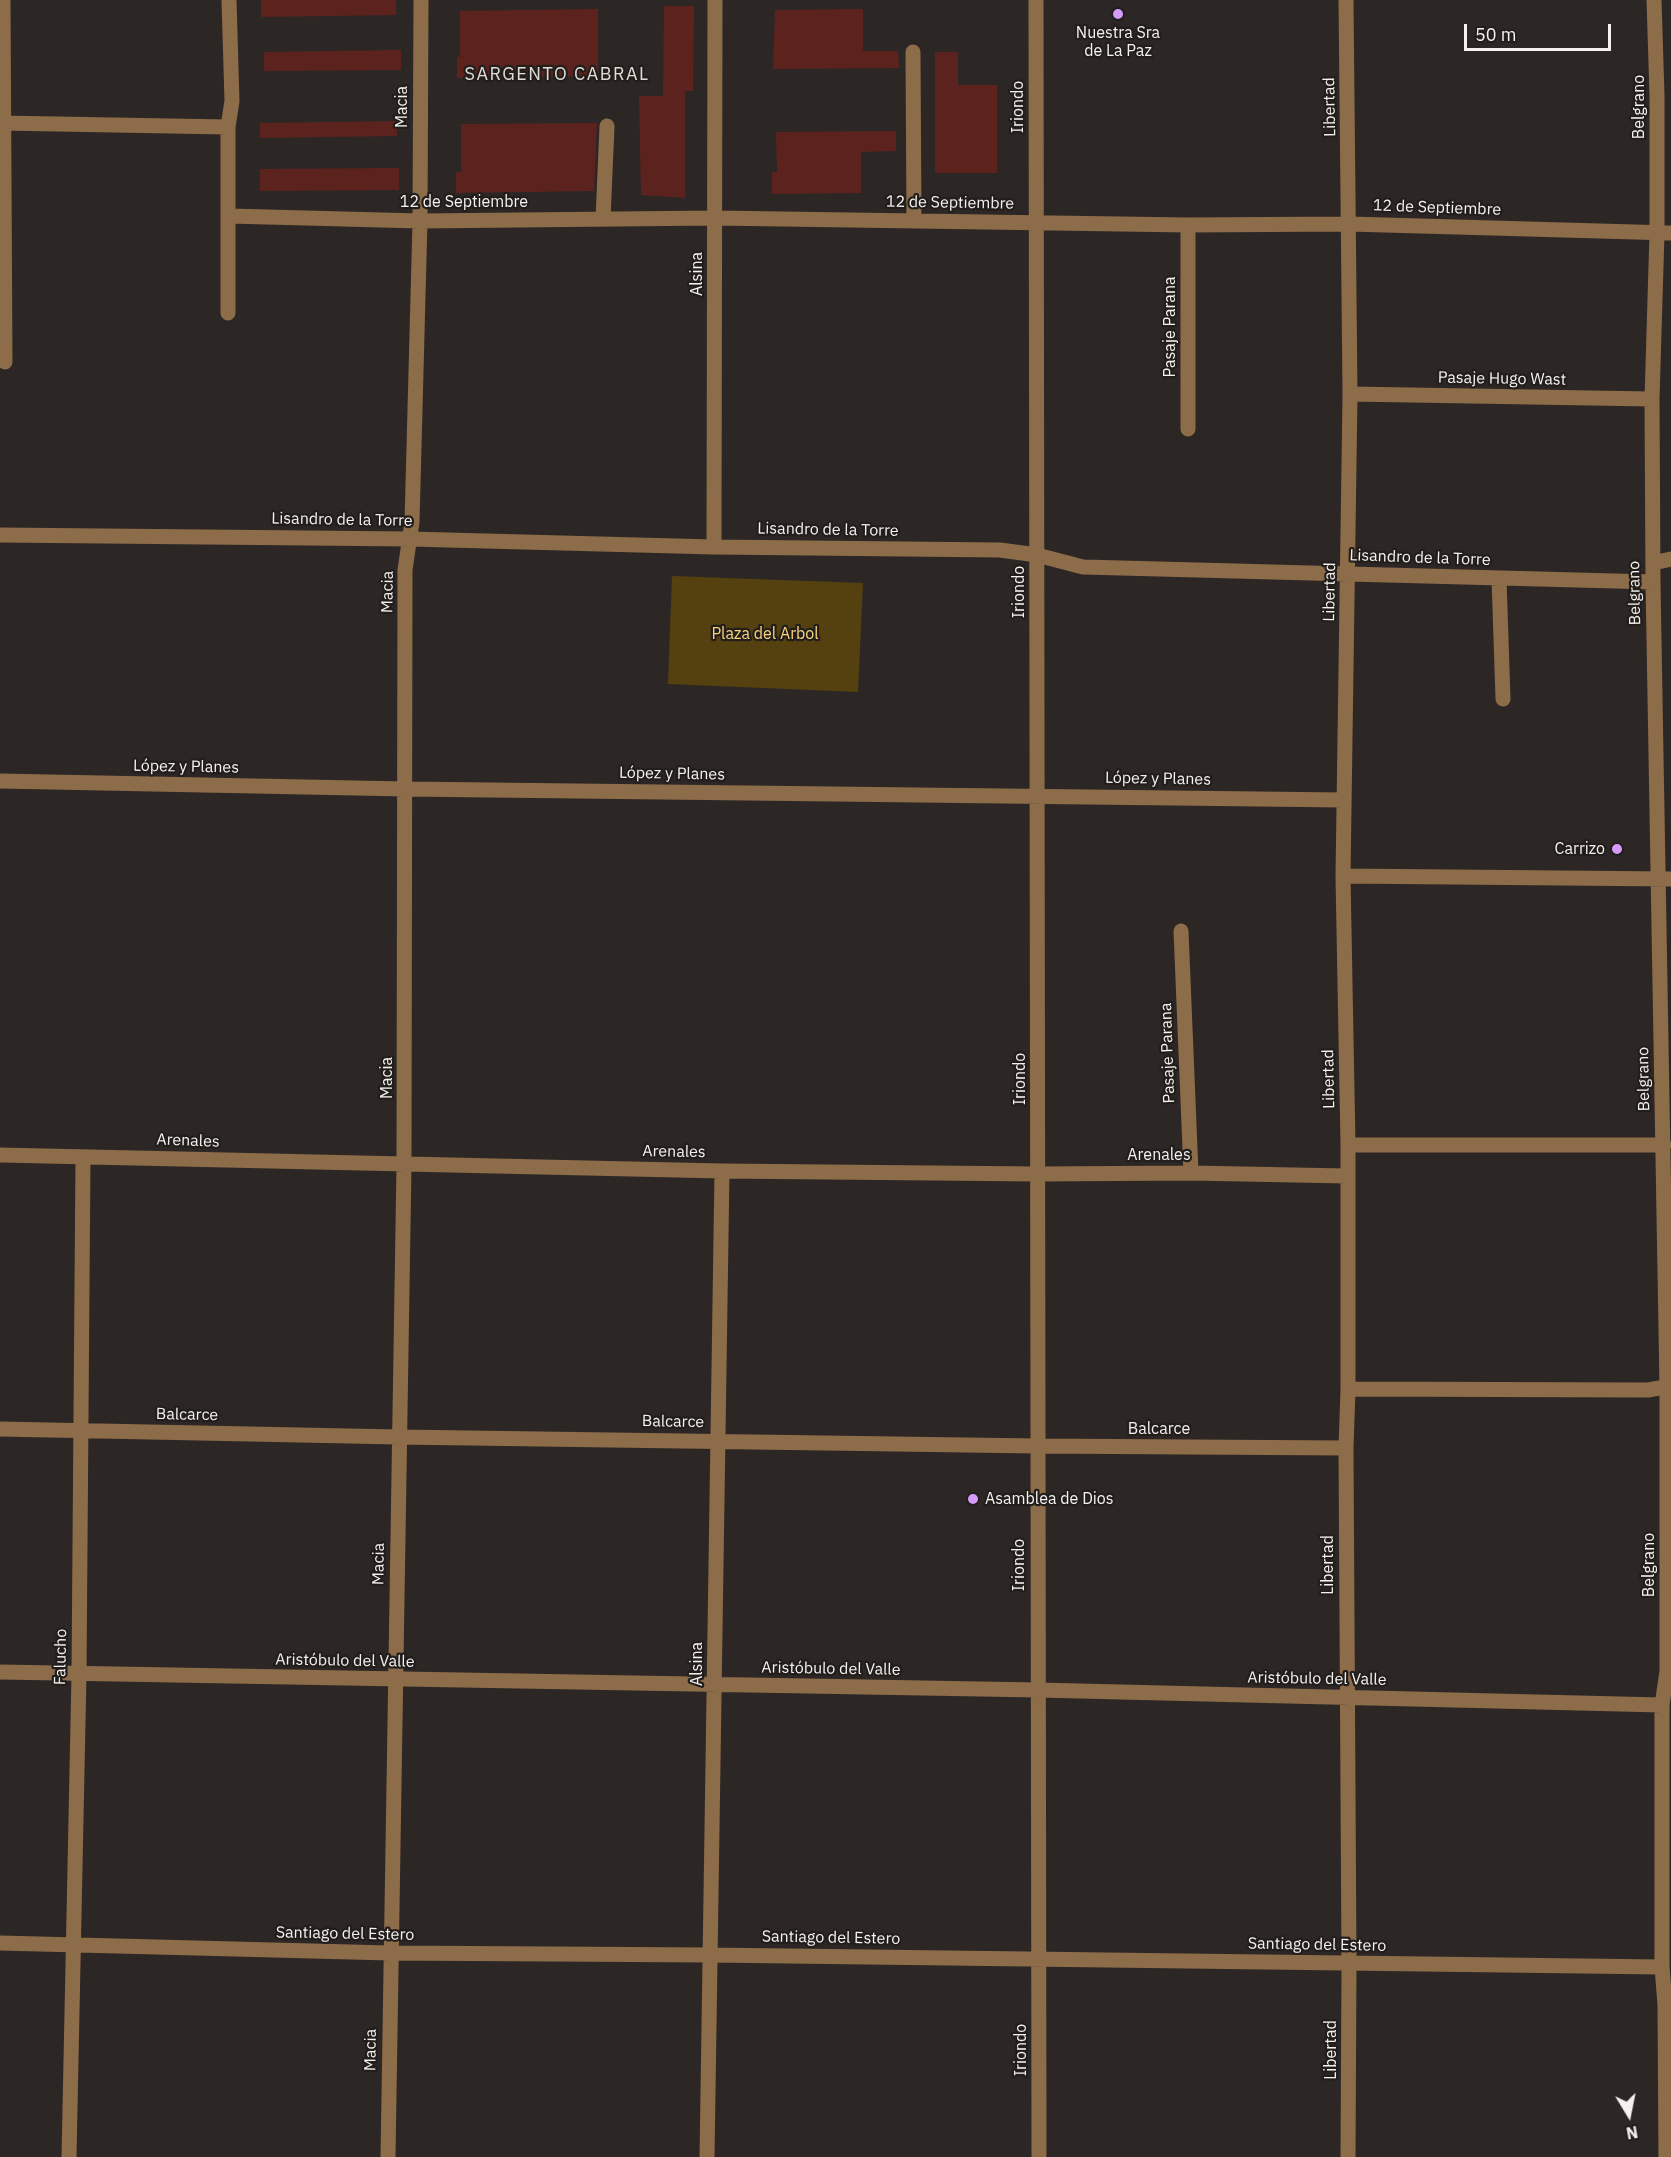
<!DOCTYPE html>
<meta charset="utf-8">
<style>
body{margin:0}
#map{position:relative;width:1671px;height:2157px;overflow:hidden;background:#2c2725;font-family:"IBM Plex Sans",sans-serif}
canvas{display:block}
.north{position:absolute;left:1599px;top:2085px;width:60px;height:60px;-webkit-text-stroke:4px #221e1b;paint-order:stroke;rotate:170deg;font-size:16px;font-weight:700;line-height:24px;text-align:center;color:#f4f1ef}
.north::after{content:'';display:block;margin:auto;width:21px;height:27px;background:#f4f1ef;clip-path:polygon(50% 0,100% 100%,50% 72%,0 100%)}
.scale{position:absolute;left:1464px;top:24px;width:147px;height:27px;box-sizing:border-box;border:3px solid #f4f1ef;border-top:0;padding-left:8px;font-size:18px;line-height:21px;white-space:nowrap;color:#f4f1ef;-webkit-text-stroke:4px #221e1b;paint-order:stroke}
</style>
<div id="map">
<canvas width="1671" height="2157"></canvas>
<div class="north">N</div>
<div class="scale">50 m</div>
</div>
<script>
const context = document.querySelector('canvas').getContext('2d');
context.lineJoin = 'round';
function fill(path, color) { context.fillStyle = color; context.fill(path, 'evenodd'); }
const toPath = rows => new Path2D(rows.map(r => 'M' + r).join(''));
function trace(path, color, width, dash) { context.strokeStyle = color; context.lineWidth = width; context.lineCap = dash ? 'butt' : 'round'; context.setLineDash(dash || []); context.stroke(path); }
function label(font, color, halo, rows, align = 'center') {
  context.font = font + ' "IBM Plex Sans",sans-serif'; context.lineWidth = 4.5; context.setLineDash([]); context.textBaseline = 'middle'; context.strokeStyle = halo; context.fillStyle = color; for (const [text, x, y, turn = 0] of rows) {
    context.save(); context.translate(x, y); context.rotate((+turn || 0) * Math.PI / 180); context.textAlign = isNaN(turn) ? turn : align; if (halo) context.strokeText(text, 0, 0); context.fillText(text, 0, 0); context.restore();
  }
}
fill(toPath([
 [672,576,863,583,858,692,668,684]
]), '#55410f');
fill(toPath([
 [261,0,396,0,396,15,261,17],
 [664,6,694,6,693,91,685,91,685,198,641,195,639,96,663,96],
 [598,9,598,76,457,78,457,57,460,57,460,11],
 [863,9,863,51,898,51,899,68,773,69,775,10],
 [401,50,401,70,264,71,264,52],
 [935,52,958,52,958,85,997,85,997,173,935,173],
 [397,121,397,136,260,138,260,123],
 [597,123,594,191,456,193,456,172,461,172,461,124],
 [896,131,896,151,861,152,861,193,772,194,772,172,777,172,776,132],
 [399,168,399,190,260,191,260,169]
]), '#5c231e');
trace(toPath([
 [3,0,5,362],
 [1036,0,1039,2157],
 [1346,0,1350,394,1343,876,1348,1145,1348,1389,1346,1448,1349,1964,1348,2157],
 [1654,0,1657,95,1657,233,1652,399,1653,582,1667,1387,1667,1671,1662,1705,1662,1967,1665,2005,1666,2157],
 [913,52,914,221],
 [0,123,228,127],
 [229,216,420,221,715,218,1188,225,1349,224,1671,233],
 [603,219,607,126],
 [1188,225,1188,429],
 [228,313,228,127,232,101,229,0],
 [1350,394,1652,399],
 [0,535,410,539,714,547,1000,550,1037,555,1083,567,1653,582],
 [714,547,715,0],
 [1653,563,1671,559],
 [1499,578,1503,699],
 [0,781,406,789,1344,800],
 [1343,876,1671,879],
 [1181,931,1191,1173],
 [1348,1145,1664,1145],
 [0,1155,722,1171,1038,1174,1191,1173,1347,1176],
 [1348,1389,1648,1390,1671,1386],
 [0,1429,399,1437,1037,1446,1346,1448],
 [0,1672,1038,1690,1662,1705],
 [0,1943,390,1953,710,1955,1662,1967],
 [69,2157,79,1674,83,1157],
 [388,2157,404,1165,405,570,412,522,420,221,421,0],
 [707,2157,722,1171]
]), '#8d6c49', 15);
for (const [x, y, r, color] of [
 [1118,14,6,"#d59bfa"],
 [1617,849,6,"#d59bfa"],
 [973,1499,6,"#d59bfa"]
]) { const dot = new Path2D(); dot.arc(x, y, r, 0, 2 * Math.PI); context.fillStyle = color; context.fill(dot); trace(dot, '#221e1b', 2); }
label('16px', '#f4f1ef', '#221e1b', [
 ["Nuestra Sra",1118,33],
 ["de La Paz",1118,51],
 ["Carrizo",1605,849,"right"],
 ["Asamblea de Dios",985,1499,"left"]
]);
label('16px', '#f4f1ef', '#221e1b', [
 ["Macia",402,107,-90],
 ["Iriondo",1018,107,-90],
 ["Libertad",1330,107,-91],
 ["Belgrano",1639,107,-90],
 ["12 de Septiembre",464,202],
 ["12 de Septiembre",950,203,1],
 ["12 de Septiembre",1437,208,2],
 ["Alsina",697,274,-90],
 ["Pasaje Parana",1170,327,-90],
 ["Pasaje Hugo Wast",1502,379,1],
 ["Lisandro de la Torre",342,520,1],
 ["Lisandro de la Torre",828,530,1],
 ["Lisandro de la Torre",1420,558,2],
 ["Macia",388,592,-89],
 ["Iriondo",1019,592,-90],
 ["Libertad",1330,592,-89],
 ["Belgrano",1635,593,-91],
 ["López y Planes",186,767,1],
 ["López y Planes",672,774,1],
 ["López y Planes",1158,779,1],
 ["Pasaje Parana",1168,1053,-92],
 ["Macia",387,1078,-90],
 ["Iriondo",1020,1079,-90],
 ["Libertad",1329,1079,-91],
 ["Belgrano",1644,1079,-91],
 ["Arenales",188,1141,2],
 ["Arenales",674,1152,1],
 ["Arenales",1159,1155],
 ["Balcarce",187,1415,1],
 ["Balcarce",673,1422,1],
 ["Balcarce",1159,1429],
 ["Macia",379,1564,-89],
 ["Iriondo",1019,1565,-90],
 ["Libertad",1328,1565,-90],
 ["Belgrano",1649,1565,-90],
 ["Falucho",61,1657,-89],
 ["Aristóbulo del Valle",345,1661,1],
 ["Alsina",697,1664,-90],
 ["Aristóbulo del Valle",831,1669,1],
 ["Aristóbulo del Valle",1317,1679,1],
 ["Santiago del Estero",345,1934,1],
 ["Santiago del Estero",831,1938,1],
 ["Santiago del Estero",1317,1945,1],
 ["Macia",371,2050,-89],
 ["Iriondo",1021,2050,-90],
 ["Libertad",1331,2050,-90]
]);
label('16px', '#fbd37c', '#221e1b', [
 ["Plaza del Arbol",765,634]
]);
context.letterSpacing = '1.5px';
label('18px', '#e1dbd7', '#221e1b', [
 ["SARGENTO CABRAL",557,75]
]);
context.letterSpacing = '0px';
</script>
